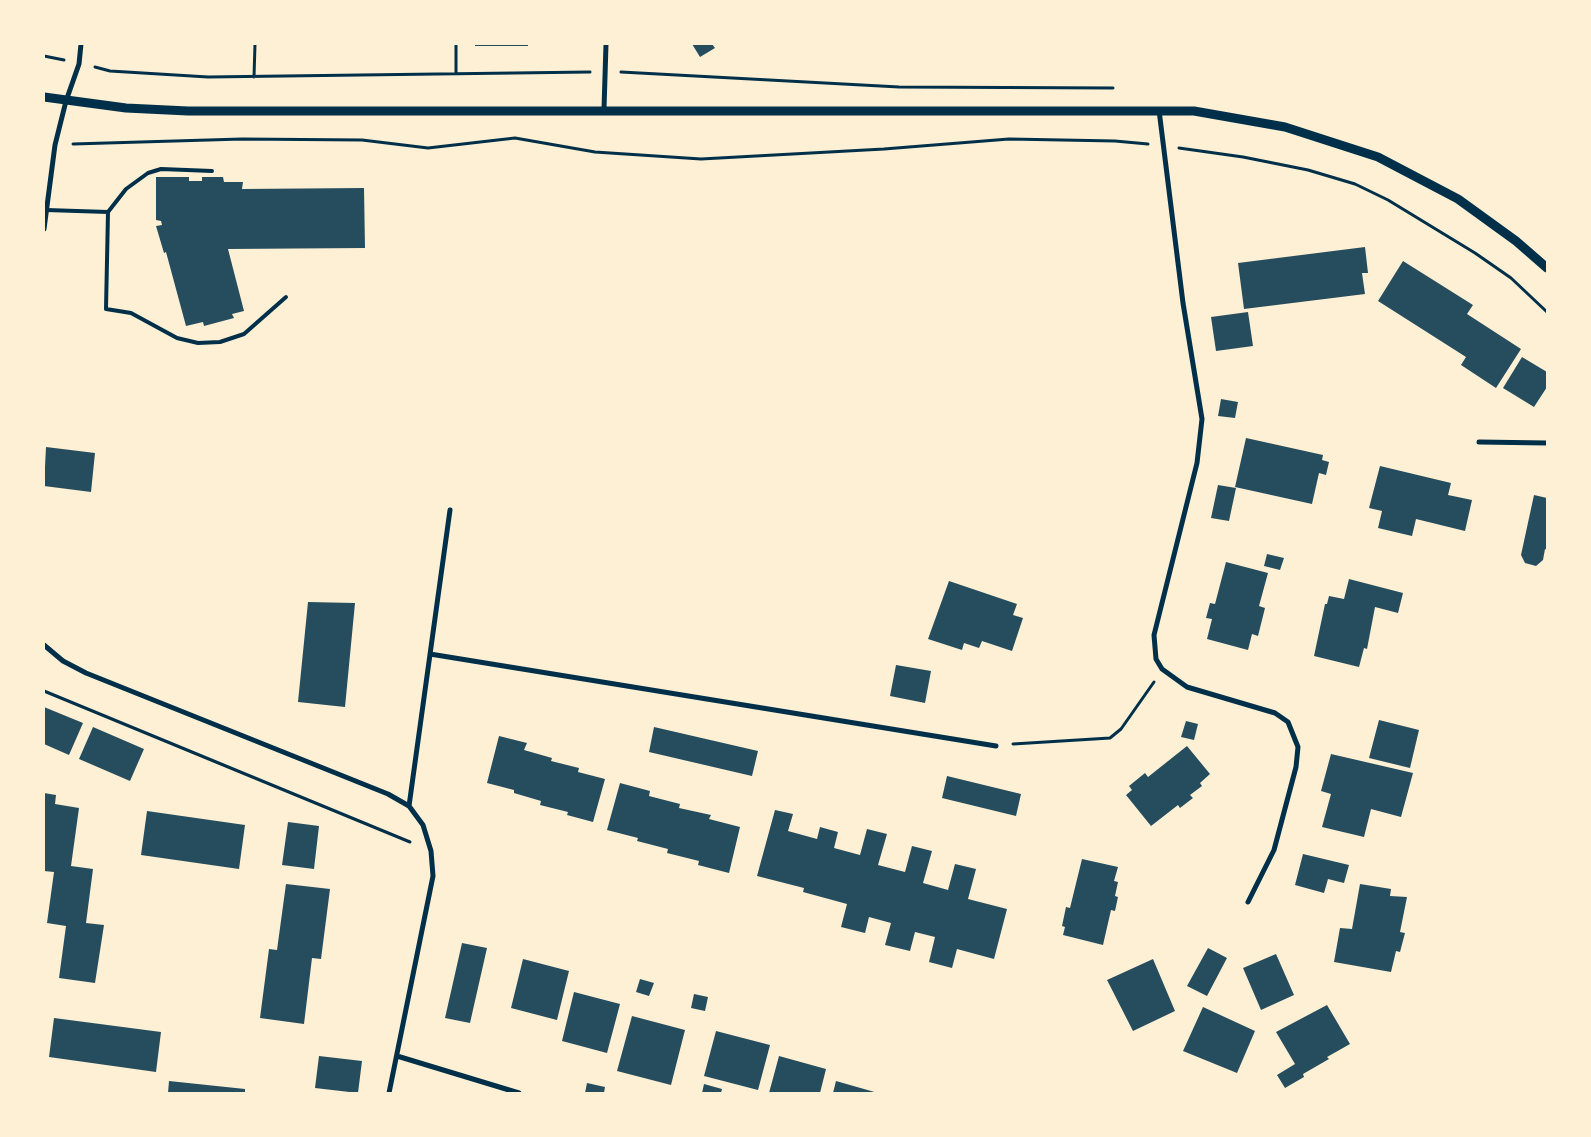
<!DOCTYPE html>
<style>
body{margin:0}
#map{position:relative;width:1591px;height:1137px;overflow:hidden;background:#fdf0d5;font-family:"Open Sans",sans-serif}
canvas{display:block}
.frame{position:absolute;inset:0;border:45px solid #fdf0d5;pointer-events:none}
</style>
<div id="map">
<canvas width="1591" height="1137"></canvas>
<div class="frame"></div>
</div>
<script>
const context = document.querySelector('canvas').getContext('2d');
context.lineJoin = 'round';
function fill(path, color) { context.fillStyle = color; context.fill(path, 'evenodd'); }
const toPath = rows => new Path2D(rows.map(r => 'M' + r).join(''));
function trace(path, color, width, dash) { context.strokeStyle = color; context.lineWidth = width; context.lineCap = dash ? 'butt' : 'round'; context.setLineDash(dash || []); context.stroke(path); }
fill(toPath([
 [475,44,528,44,528,46,475,46],
 [692,44,712,44,715,48,700,57],
 [156,177,189,177,189,181,202,181,202,177,223,177,224,182,243,182,242,189,364,188,365,248,228,249,244,311,232,314,234,318,204,326,203,322,186,326,166,252,164,253,156,226,162,225,161,221,156,220],
 [1365,247,1368,273,1362,273,1365,294,1244,309,1238,263],
 [1403,261,1473,305,1467,314,1521,349,1496,388,1461,365,1466,357,1378,301],
 [1248,312,1253,346,1216,351,1211,317],
 [1522,357,1547,372,1547,387,1534,407,1503,388],
 [1221,399,1238,402,1235,418,1218,416],
 [1246,438,1323,455,1322,460,1329,462,1326,475,1319,473,1312,504,1235,487],
 [46,447,95,453,91,492,44,486],
 [1380,466,1451,483,1448,495,1472,500,1465,531,1416,519,1412,536,1378,528,1382,511,1369,508],
 [1218,485,1236,488,1229,521,1211,518],
 [1534,495,1547,498,1547,550,1545,549,1543,560,1536,566,1525,563,1521,555],
 [1267,554,1284,558,1280,570,1264,566],
 [1226,562,1268,573,1259,606,1265,608,1258,636,1252,634,1248,650,1207,639,1212,619,1206,618,1210,603,1215,604],
 [1349,579,1403,593,1398,613,1375,607,1367,649,1364,648,1359,667,1314,656,1325,604,1327,604,1329,596,1344,599],
 [949,581,1017,604,1013,615,1023,618,1012,651,982,641,979,648,964,643,962,650,928,639],
 [308,602,355,603,345,707,298,702],
 [896,665,931,671,925,703,890,696],
 [44,707,83,723,69,755,44,744],
 [1379,720,1419,730,1410,768,1369,758],
 [1186,721,1198,724,1194,740,1181,737],
 [93,727,144,749,130,781,79,759],
 [654,727,758,751,752,776,649,752],
 [499,736,527,743,524,750,552,758,551,761,579,768,578,772,605,779,593,822,567,815,568,812,540,805,541,801,514,793,514,790,487,783],
 [1187,746,1210,774,1200,783,1202,786,1190,795,1193,798,1180,808,1178,805,1151,826,1126,795,1132,790,1129,786,1145,773,1148,777],
 [1331,754,1413,773,1401,817,1371,809,1364,837,1322,827,1331,794,1321,791],
 [947,776,1021,794,1016,816,942,798],
 [620,783,650,791,649,796,680,804,679,808,711,815,709,819,740,827,729,873,698,865,699,861,667,853,668,849,637,841,638,838,607,830],
 [44,793,56,795,55,804,79,808,71,866,93,869,86,923,104,925,95,983,59,978,66,926,47,923,54,872,44,871],
 [775,810,793,814,788,831,817,839,820,827,838,832,834,848,860,855,867,829,887,834,878,865,905,872,912,846,932,851,923,883,948,890,955,864,976,869,968,899,1007,909,994,959,957,949,952,968,929,962,935,937,915,932,910,951,885,945,891,923,869,917,865,933,841,927,847,904,803,892,804,888,757,876],
 [147,811,245,825,239,869,141,855],
 [288,822,319,826,314,869,282,865],
 [1303,854,1349,865,1344,883,1328,879,1324,893,1295,885],
 [1082,859,1118,867,1114,881,1118,882,1115,896,1118,897,1115,911,1111,910,1103,945,1063,935,1065,927,1062,926,1066,907,1070,908],
 [286,884,330,889,321,959,312,958,304,1024,260,1018,269,949,277,950],
 [1360,884,1391,889,1390,896,1407,897,1400,932,1405,933,1400,952,1396,951,1391,972,1334,962,1340,928,1352,929],
 [462,943,487,948,470,1023,445,1018],
 [1208,948,1227,958,1207,996,1187,986],
 [1276,954,1294,995,1261,1010,1243,968],
 [523,959,569,971,557,1020,511,1008],
 [1153,959,1175,1011,1133,1031,1107,980],
 [640,979,654,983,649,996,636,992],
 [574,992,620,1004,607,1053,562,1041],
 [694,994,708,997,705,1011,691,1008],
 [1327,1005,1350,1044,1327,1057,1329,1059,1303,1074,1304,1077,1285,1088,1277,1075,1295,1064,1276,1032],
 [1203,1007,1255,1031,1237,1073,1183,1051],
 [632,1016,685,1030,671,1085,617,1071],
 [54,1018,161,1032,156,1072,49,1057],
 [716,1031,770,1045,758,1090,704,1076],
 [319,1056,362,1061,358,1093,315,1088],
 [779,1056,826,1069,820,1093,769,1093],
 [169,1081,245,1089,245,1093,168,1093],
 [836,1081,878,1093,833,1093],
 [587,1083,605,1087,604,1093,585,1093],
 [704,1084,722,1089,721,1093,702,1093]
]), '#264d5e');
trace(toPath([
 [456,44,456,73],
 [44,56,64,60],
 [95,67,110,71,208,77,590,72],
 [621,72,899,87,1113,88],
 [254,77,255,44],
 [73,144,242,139,362,140,428,148,515,138,595,152,701,159,884,149,1009,139,1115,141,1148,144],
 [1179,148,1243,157,1308,170,1355,184,1388,200,1475,253,1511,278,1547,312],
 [44,691,410,842],
 [1013,744,1110,738,1121,729,1154,682]
]), '#003049', 3);
trace(toPath([
 [46,210,108,212,106,309,131,313,177,338,198,343,220,342,244,334,286,297],
 [108,212,126,189,148,173,161,169,212,171]
]), '#003049', 4);
trace(toPath([
 [604,109,606,44],
 [1159,110,1183,303,1202,419,1197,463,1154,635,1156,659,1162,669,1187,687,1275,713,1288,722,1298,747,1296,767,1274,850,1248,902],
 [44,229,55,145,66,101,79,64,81,44],
 [1479,442,1547,443],
 [44,645,63,661,86,673,388,794,409,806,423,825,431,851,433,876,389,1093],
 [430,654,996,746],
 [409,806,450,510],
 [397,1056,519,1093]
]), '#003049', 5);
trace(toPath([
 [44,97,126,108,188,111,1194,111,1285,127,1378,157,1458,199,1516,241,1547,268]
]), '#003049', 9);
</script>
